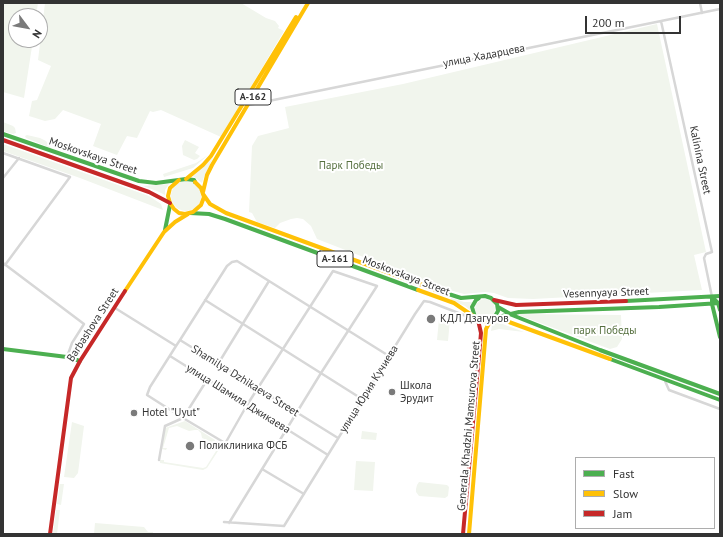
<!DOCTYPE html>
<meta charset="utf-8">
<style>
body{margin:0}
#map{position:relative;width:723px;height:537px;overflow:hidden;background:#fff;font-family:"PT Sans",sans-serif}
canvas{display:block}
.frame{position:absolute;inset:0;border:4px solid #333;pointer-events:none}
.legend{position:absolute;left:575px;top:457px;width:140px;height:72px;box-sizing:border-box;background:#fff;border:1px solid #adadad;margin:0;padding:5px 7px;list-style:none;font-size:12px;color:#333}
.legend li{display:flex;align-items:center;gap:8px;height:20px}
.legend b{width:20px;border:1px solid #adadad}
.north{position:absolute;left:8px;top:8px;width:40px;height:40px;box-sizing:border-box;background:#fff;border:1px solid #adadad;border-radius:50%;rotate:122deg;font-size:11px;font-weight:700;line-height:16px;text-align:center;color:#333}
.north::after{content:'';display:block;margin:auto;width:14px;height:18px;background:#7a7a7a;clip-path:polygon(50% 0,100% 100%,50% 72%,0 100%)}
.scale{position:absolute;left:585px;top:16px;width:96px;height:18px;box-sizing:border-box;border:2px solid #333;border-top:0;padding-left:5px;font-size:12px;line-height:14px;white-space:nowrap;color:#333;-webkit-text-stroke:3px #fff;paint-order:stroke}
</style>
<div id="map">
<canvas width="723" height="537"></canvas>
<div class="frame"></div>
<ul class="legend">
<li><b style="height:5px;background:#4caf50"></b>Fast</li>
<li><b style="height:5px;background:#ffc107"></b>Slow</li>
<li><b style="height:5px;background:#c62828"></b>Jam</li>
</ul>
<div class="north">N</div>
<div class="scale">200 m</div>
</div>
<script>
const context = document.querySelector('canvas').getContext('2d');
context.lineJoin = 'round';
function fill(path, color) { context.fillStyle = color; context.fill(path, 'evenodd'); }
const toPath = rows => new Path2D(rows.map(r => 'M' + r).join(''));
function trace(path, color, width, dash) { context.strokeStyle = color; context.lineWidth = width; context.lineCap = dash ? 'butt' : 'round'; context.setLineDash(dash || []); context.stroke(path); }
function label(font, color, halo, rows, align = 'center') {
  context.font = font + ' "PT Sans",sans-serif'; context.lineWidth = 4; context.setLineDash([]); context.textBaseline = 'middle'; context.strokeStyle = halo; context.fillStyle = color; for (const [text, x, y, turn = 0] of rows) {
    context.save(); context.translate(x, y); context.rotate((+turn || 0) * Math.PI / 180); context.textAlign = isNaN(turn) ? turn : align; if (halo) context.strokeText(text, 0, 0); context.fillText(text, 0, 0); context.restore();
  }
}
fill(toPath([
 [3,3,38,3,36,16,16,16,16,40,33,40,24,98,3,92],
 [45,3,241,3,266,18,275,21,279,26,278,28,284,31,221,137,161,110,153,112,150,111,137,138,127,136,117,155,93,146,101,124,63,110,55,119,45,121,29,116,32,101,37,100,51,66,38,60],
 [657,24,706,252,694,255,702,290,533,299,508,298,494,293,485,292,464,294,446,289,317,239,311,226,303,219,297,218,291,219,280,223,275,228,257,222,252,213,249,212,252,146,258,136,289,128,285,107,403,84],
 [3,122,13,126,15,128,16,133,13,134,3,131],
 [27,135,40,138,46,141,51,148,26,138,25,136],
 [185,140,199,147,195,153,200,156,197,159,194,160,183,155,182,146],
 [3,144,149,196,161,204,163,210,80,178,3,151],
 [208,155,193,168,164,177,163,174,196,163],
 [213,158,204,177,202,183,193,176],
 '171 196a15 15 0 1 1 30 0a15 15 0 1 1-30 0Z',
 [169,184,165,190,165,195,157,191,143,186],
 [451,298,464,302,473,302,470,310,465,306,451,300],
 '475 309a10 10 0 1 1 20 0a10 10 0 1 1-20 0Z',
 [516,314,621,315,622,339,617,347,610,349],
 [439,319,450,320,448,341,437,340],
 [496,323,500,323,524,332,499,329,491,331,492,325],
 [185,421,215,440,214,443,202,438,201,433,198,430,195,430,189,431,177,426,169,428,163,448,167,448,166,450,162,449,165,428],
 [72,422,84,426,78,473,74,478,64,477],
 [362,431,377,433,376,440,361,439],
 [216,451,218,451,207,468,203,470,160,463,160,460,164,460,164,462,203,468,206,467],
 [356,461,375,462,373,491,354,490],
 [419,482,447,485,449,487,448,496,445,498,419,496,416,492,416,489,417,485],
 [60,484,64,484,61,505,57,504],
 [56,510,60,510,57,534,53,534],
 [95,523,144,527,148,532,153,532,153,534,94,534]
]), '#f1f5ed');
trace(toPath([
 [700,3,702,13],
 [661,21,712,252,706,254,704,258,712,297],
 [249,105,720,9],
 [3,153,70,177,5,265],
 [3,178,19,158],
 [3,263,84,324,72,343,67,357],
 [205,300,362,399],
 [115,308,176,346,180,340,338,438],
 [180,340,227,266,232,262,237,261,389,356],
 [170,356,328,455],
 [218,364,269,281],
 [207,380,183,418,225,443],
 [665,381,669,390,720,409],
 [222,449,247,405,333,271,377,286,321,373,229,523],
 [159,460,165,426,183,418,147,395,150,387,176,346],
 [262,469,304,494],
 [224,522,284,526,415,314,424,301,430,302,474,319]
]), '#d7d7d7', 2.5);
trace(toPath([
 [3,134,139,181,156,183,186,179,194,180,195,182],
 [190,213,209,214,225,219,418,290],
 [165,230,170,205],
 [436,290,461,298,485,296,491,298,497,304,498,311,494,318,491,320],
 [712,297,712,304,720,337],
 [712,297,718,303,720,310],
 [626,301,720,296],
 [498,307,512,315,600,350,720,394],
 [475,317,472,307,476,300,479,298],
 [494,318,519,312,659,307,720,303],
 [3,349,67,357,80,361],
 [610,359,720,400]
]), '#4caf50', 4);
trace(toPath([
 [186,179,203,165,211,156,296,17],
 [179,180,170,188,168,196,170,203,174,209,179,213,185,214,193,212,201,205,204,197,201,188,195,182],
 [203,192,207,175,212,165,308,3],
 [203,194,210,204,226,213,436,290],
 [418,290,454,303,482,322,500,320,509,322,610,359],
 [125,291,164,232,175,222,188,214],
 [469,534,486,329,491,320]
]), '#ffc107', 4);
trace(toPath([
 [3,140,149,192,170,203],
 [494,300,516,305,626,301],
 [50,534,71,378,80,361,125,291],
 [463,534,481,333,478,320]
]), '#c62828', 4);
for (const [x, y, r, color] of [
 [431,319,5,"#7a7a7a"],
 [392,392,4,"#7a7a7a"],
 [134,413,4,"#7a7a7a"],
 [190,446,5,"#7a7a7a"]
]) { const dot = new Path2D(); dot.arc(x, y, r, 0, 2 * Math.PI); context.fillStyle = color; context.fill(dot); trace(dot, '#fff', 1.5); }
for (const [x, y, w] of [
 [253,97,36],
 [335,259,36]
]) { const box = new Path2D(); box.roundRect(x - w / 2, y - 8, w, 16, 3); context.fillStyle = '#fff'; context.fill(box); trace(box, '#333', 1); }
label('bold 10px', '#333', null, [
 ["А-162",253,97],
 ["А-161",335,259]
]);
label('11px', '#333', '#fff', [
 ["улица Хадарцева",484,56,-11],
 ["Moskovskaya Street",93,156,19],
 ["Kalinina Street",700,160,78],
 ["Moskovskaya Street",406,276,21],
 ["Vesennyaya Street",606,293,-2],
 ["Barbashova Street",93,325,-57],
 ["Shamilya Dzhikaeva Street",245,381,32],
 ["улица Юрия Кучиева",369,389,-58],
 ["улица Шамиля Джикаева",238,399,32],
 ["Generala Khadzhi Mamsurova Street",469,426,-85]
]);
label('11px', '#56703f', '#fff', [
 ["Парк Победы",351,166],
 ["парк Победы",605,331]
]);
label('11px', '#333', '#fff', [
 ["КДЛ Дзагуров",440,319],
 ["Школа",400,386],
 ["Эрудит",400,399],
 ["Hotel \"Uyut\"",142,413],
 ["Поликлиника ФСБ",199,446]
], 'left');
</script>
